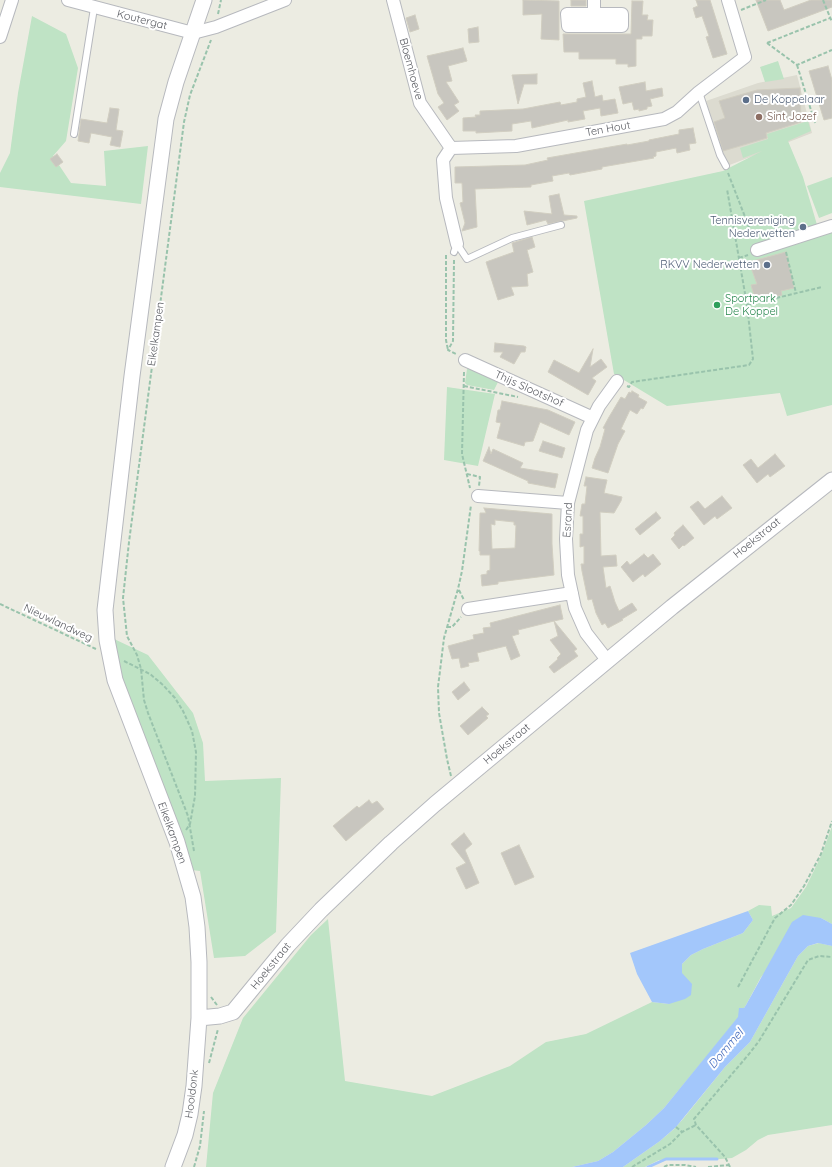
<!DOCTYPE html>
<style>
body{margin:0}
canvas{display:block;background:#ecece2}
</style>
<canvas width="832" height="1167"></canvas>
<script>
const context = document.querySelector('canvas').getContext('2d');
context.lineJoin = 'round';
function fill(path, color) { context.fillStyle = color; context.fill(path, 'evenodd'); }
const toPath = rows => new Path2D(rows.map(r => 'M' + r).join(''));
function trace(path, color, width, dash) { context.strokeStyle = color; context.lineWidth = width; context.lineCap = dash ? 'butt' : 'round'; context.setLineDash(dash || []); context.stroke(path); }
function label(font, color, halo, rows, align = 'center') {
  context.font = font + ' Quicksand,sans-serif'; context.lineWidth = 4; context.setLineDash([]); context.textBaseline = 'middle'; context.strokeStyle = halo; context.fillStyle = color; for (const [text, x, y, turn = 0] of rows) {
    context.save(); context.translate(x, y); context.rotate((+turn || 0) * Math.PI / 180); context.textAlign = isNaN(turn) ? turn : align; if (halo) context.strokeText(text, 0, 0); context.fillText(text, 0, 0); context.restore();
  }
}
fill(toPath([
 [797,75,812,133,727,166,721,154,706,101,758,83]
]), '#dcdbd0');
fill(toPath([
 [32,16,66,34,78,68,66,141,53,156,71,183,106,186,104,151,148,146,141,204,0,187,0,173,10,153,18,93],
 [778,61,784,79,765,82,760,67],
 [808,121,811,131,788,141,803,177,820,235,832,230,832,405,787,416,780,393,667,406,614,374,584,201,723,171,762,151,743,158,740,148,768,139,767,134],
 [832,177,832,213,819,218,807,186],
 [471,366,499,380,494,390,467,385,465,383,467,369],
 [447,387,495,394,478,466,444,460],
 [112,638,148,655,193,713,203,743,205,781,281,778,276,932,245,956,214,958,200,871,191,870,121,683],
 [832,826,832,924,821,918,761,977,746,1005,744,1008,739,1008,739,1017,664,1108,646,1125,613,1152,598,1161,572,1167,206,1167,213,1093,243,1018,311,935,328,919,345,1081,432,1096,510,1066,546,1042,586,1034,652,1002,669,1004,682,973,682,964,691,955,703,949,743,933,753,920,748,911,759,905,771,906,772,916,791,908,806,887,822,854],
 [819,943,832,946,832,1125,768,1135,758,1140,746,1150,732,1158,709,1160,670,1159,659,1160,645,1167,623,1167,660,1141,674,1129,683,1119,725,1067,750,1042,798,956,808,946]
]), '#bfe3c5');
fill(toPath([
 [748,911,753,920,743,933,703,949,691,955,682,964,682,973,692,984,691,995,685,999,669,1004,652,1002,637,974,630,953],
 [803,915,821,918,832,924,832,946,818,943,808,946,798,956,750,1042,725,1067,676,1127,660,1141,623,1167,572,1167,598,1161,613,1152,646,1125,664,1108,738,1017,739,1008,744,1008,746,1005,792,922]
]), '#a3c7fb');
trace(toPath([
 [648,1167,666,1159,717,1159]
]), '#a3c7fb', 3);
const building = toPath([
 [523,0,559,1,559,40,541,39,542,14,523,15,523,0],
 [571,0,586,0,586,6,571,6,571,0],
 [696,0,710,0,727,54,713,58,706,37,709,36,702,16,696,18,693,8,698,6,696,0],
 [756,0,780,0,784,10,811,0,832,0,832,7,768,31,756,0],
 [632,1,643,1,642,15,648,15,647,20,653,20,652,36,642,36,642,39,636,39,636,66,628,67,628,64,616,64,616,59,579,59,579,52,564,52,563,34,631,34,632,1],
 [415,15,419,29,410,32,406,18,415,15],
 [478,27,479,42,469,43,468,29,478,27],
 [463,48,467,61,448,66,452,81,446,82,459,102,454,105,459,111,447,120,438,107,444,103,438,94,427,56,463,48],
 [828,66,832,80,832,118,824,120,809,71,828,66],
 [537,74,537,84,524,84,518,104,512,75,537,74],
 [592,81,595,97,602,95,603,101,615,99,618,113,601,116,600,108,583,111,585,119,568,122,568,120,532,128,531,121,512,124,512,131,476,133,476,131,463,131,463,118,476,117,475,115,480,115,480,111,523,109,560,102,561,105,577,102,577,99,586,97,583,83,592,81],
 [645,82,646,91,662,88,663,96,650,99,652,106,647,107,647,109,639,111,639,109,634,110,632,102,623,104,619,87,645,82],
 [800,88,801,122,766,133,767,138,723,151,714,122,725,118,719,101,757,90,800,88],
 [110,108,119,109,116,130,123,131,120,147,110,145,112,137,91,133,89,143,78,141,81,119,107,123,110,108],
 [693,128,696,143,689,144,690,150,677,153,676,148,656,152,656,156,653,157,654,158,602,167,602,169,570,175,569,173,552,176,553,181,531,185,531,187,475,189,477,227,462,231,465,223,460,203,463,202,462,183,455,183,455,167,525,165,548,160,547,158,627,144,627,145,649,141,649,140,679,134,679,130,693,128],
 [57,154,63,162,56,167,50,159,57,154],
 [559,194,564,215,577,216,577,218,548,224,546,220,527,225,524,211,552,214,549,196,559,194],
 [532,237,535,247,527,250,533,272,527,274,528,286,511,287,514,295,498,300,486,262,514,252,512,243,532,237],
 [786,252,794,288,781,291,782,295,756,302,751,285,757,284,749,262,786,252],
 [495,343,524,346,526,347,525,352,521,352,514,364,500,357,503,352,494,352,495,343],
 [593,349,590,367,601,359,607,367,592,378,596,381,588,395,548,372,554,360,579,373,593,349],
 [632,391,639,395,638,397,647,402,643,409,641,408,637,414,630,410,629,412,621,429,625,431,618,444,608,473,592,468,595,458,600,447,605,429,603,428,609,417,621,397,625,399,629,392,631,393,632,391],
 [502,401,548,410,575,422,569,435,540,422,533,441,525,442,524,446,497,438,501,423,496,422,498,410,500,410,502,401],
 [543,441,565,448,562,458,539,451,543,441],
 [489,447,491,454,493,449,523,463,520,468,558,474,555,488,528,483,528,481,483,461,489,447],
 [775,454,785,466,770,477,768,474,757,483,743,465,751,459,758,468,775,454],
 [586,477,607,480,604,493,622,497,621,501,614,513,600,512,601,556,616,555,617,566,603,567,606,588,610,586,615,602,619,611,632,603,637,610,622,619,623,620,608,628,605,623,602,625,596,613,592,599,588,600,582,571,581,564,584,564,584,546,580,547,580,534,583,534,583,516,580,516,582,504,585,504,587,486,584,486,586,477],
 [722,496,732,508,717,519,715,516,704,525,690,507,698,501,705,509,722,496],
 [484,508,552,514,552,544,554,575,498,582,498,584,482,586,481,575,487,574,487,571,490,570,490,555,480,555,480,551,479,551,480,513,486,513,484,508],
 [495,520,514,522,514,525,516,525,515,548,492,549,491,524,495,525,495,520],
 [656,512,661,518,640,535,635,529,656,512],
 [683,525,694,538,684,546,683,545,679,549,671,539,675,535,674,533,683,525],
 [644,554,648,558,653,554,661,564,645,577,643,574,633,582,621,567,627,561,630,565,644,554],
 [560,605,563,619,554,621,577,649,574,651,578,656,554,673,549,667,558,659,557,658,561,654,550,640,558,636,554,621,518,630,519,634,512,636,520,656,511,660,506,646,477,653,479,661,468,663,469,666,461,668,459,658,452,659,448,646,474,639,473,635,484,633,483,628,491,627,490,623,560,605],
 [464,682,470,690,458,700,452,692,464,682],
 [482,707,489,714,486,716,488,718,468,735,460,726,482,707],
 [369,800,372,804,377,801,384,809,346,841,333,826,357,806,359,808,369,800],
 [464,833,472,844,465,850,479,883,466,889,456,868,466,863,451,844,464,833],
 [519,845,534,877,515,885,501,853,519,845]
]);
fill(building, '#c8c6bf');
trace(building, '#d1cec1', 1);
const service = toPath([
 [699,92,720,155,726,166],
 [74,134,94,8],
 [454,252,457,244,467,259,512,238,561,225]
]);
const minor = toPath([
 [68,0,193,33,216,27,285,0],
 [393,0,420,103,451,148,443,160,446,198,457,244],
 [594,0,594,14],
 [567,14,622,14,622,26,568,26,567,14],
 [0,37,12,0],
 [451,148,516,146,642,123,664,119,677,112,699,92,745,57,728,0],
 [757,250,832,226],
 [465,360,593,418],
 [478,496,568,503],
 [468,609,572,593],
 [607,660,586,633,575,608,568,575,566,539,568,503,587,430,599,406,617,381]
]);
const tertiary = toPath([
 [199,1018,220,1016,233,1012,288,945,321,910,391,843,435,804,672,607,832,480],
 [173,1167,185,1135,190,1114,194,1086,199,1018,199,962,197,927,193,897,177,842,115,680,107,640,105,610,132,376,166,119,176,82,204,0]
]);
trace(service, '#b7b9be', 8);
trace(minor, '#b7b9be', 14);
trace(tertiary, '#b7b9be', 17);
trace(toPath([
 [823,0,832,22],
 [741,10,766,0],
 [218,14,221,0],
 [767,43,797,65,832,50],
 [767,43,830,18],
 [797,65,815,123],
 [728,173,754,240],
 [786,252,796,293],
 [446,255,446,340,448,350],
 [739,258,748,255],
 [454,260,453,341,448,350,456,354],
 [747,305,822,287],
 [464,372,462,454,470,488],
 [464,386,518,397],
 [627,386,629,387,632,382,749,365,753,359,747,305,727,189],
 [467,474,480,477,479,486],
 [459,590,464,600],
 [0,604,96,649],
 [447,627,452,627,461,617],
 [124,661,150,674,163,685,175,698,183,711,192,731,196,752,195,796,190,824,186,830],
 [451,776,447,759,439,713,438,687,444,638,458,589,462,571,471,505],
 [194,851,188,816,148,713,144,700,141,669,137,655,127,636,123,598,129,542,184,122,190,95,211,40],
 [738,987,775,918,791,905,804,886,821,854,832,821],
 [211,997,217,1005],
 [209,1063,218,1029],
 [676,1127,682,1132],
 [194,1167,200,1146,204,1111],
 [632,1167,670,1144,682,1132,696,1125],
 [664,1167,668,1165,685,1165,696,1167],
 [708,1167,729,1165],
 [730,1167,725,1157,696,1125,694,1119,749,1054,759,1041,808,960,819,956,832,957]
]), '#99c3ac', 2, [4, 2]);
trace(service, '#fff', 6);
trace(minor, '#fff', 12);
trace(tertiary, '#fff', 15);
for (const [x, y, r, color] of [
 [746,100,4,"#5c6f8a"],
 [759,117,4,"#8d6e63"],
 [803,227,4,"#5c6f8a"],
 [767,265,4,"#5c6f8a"],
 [717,305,4,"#2e9e5b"]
]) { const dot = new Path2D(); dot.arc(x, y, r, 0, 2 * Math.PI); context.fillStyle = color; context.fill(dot); trace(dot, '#fff', 1.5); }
label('11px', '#5a5c62', '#fff', [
 ["Koutergat",142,20,14],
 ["Bloemhoeve",411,69,75],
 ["Ten Hout",608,129,-10],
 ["Eikelkampen",156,334,-82],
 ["Thijs Slootshof",529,389,24],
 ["Esrand",568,520,-87],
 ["Hoekstraat",757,538,-39],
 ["Nieuwlandweg",58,623,25],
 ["Hoekstraat",507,744,-40],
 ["Eikelkampen",172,833,70],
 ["Hoekstraat",271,966,-51],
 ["Hooidonk",192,1094,-83]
]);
label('11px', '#4e5e75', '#fff', [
 ["De Koppelaar",754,100,"left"],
 ["Tennisvereniging",795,221],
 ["Nederwetten",795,234],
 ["RKVV Nederwetten",759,265]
], 'right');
label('11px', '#785e54', '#fff', [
 ["Sint Jozef",767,117]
], 'left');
label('11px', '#27864d', '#fff', [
 ["Sportpark",725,299],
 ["De Koppel",725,312]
], 'left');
label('italic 12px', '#486ebd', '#fff', [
 ["Dommel",726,1049,-50]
]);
</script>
